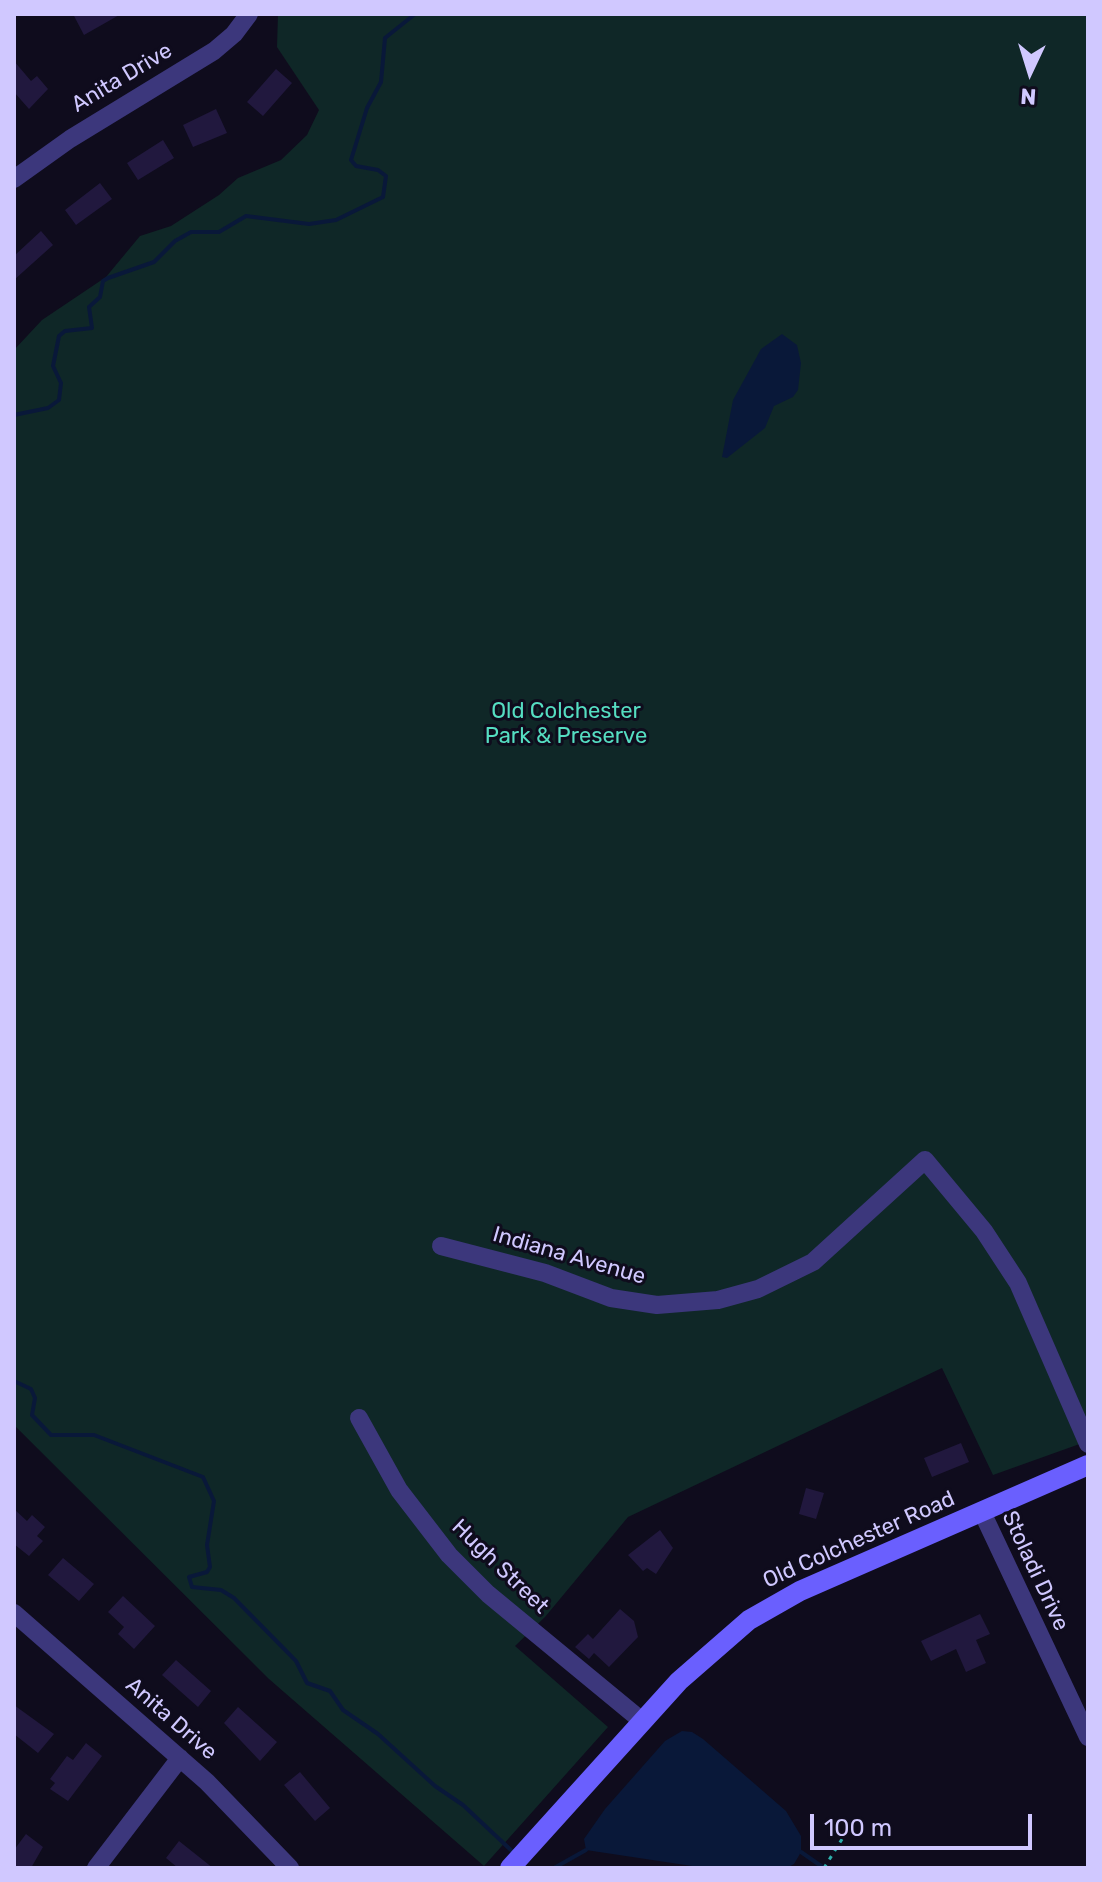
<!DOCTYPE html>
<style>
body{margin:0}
#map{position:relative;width:1102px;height:1882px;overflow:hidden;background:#0f0c1d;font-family:Rubik,sans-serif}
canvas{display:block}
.frame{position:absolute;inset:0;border:16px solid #d0c8ff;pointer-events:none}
.north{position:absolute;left:990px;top:32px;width:80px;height:80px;-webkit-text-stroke:6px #0f0c1d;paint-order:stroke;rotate:184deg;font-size:22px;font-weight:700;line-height:32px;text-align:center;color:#d0c8ff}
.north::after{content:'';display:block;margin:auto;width:28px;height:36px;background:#d0c8ff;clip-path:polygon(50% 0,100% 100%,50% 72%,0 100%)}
.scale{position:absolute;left:810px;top:1814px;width:222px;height:36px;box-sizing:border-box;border:4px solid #d0c8ff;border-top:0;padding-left:10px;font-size:24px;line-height:28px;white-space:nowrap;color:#d0c8ff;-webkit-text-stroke:6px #0f0c1d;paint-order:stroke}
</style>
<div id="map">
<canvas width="1102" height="1882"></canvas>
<div class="frame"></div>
<div class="north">N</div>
<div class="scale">100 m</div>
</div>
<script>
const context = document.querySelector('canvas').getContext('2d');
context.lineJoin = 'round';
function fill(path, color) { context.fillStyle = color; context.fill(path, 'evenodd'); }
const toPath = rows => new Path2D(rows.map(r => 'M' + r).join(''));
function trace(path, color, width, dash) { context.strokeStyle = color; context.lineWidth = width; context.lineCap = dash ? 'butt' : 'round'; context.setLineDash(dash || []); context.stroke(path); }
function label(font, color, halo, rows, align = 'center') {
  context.font = font + ' Rubik,sans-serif'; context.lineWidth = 6; context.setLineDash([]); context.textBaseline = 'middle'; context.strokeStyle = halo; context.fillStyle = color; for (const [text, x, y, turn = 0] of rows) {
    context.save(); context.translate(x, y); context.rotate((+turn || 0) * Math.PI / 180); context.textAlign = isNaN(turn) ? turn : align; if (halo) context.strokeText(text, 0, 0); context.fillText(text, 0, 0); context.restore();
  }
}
fill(toPath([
 [278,14,1088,14,1088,1441,993,1475,942,1368,628,1517,545,1617,515,1646,608,1727,484,1866,269,1679,14,1425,14,350,42,320,106,277,140,236,171,226,219,195,238,178,281,160,307,135,319,110,277,47]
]), '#0f2727');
fill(toPath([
 [782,334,797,345,801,363,798,390,793,397,774,406,765,428,727,458,722,457,733,400,761,349],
 [682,1731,692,1732,703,1739,786,1811,801,1836,801,1852,794,1864,787,1868,692,1866,586,1850,584,1839,605,1809,665,1741]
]), '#091839');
trace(toPath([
 [14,415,48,408,59,400,61,383,53,366,59,336,65,331,92,328,89,307,100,297,103,281,108,278,154,262,175,241,191,232,219,232,246,216,309,224,336,220,383,197,386,176,378,170,356,166,351,160,367,108,381,82,385,38,415,14],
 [14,1381,31,1389,35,1398,32,1415,51,1435,94,1435,203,1477,214,1501,207,1545,210,1567,207,1572,189,1577,192,1587,221,1590,234,1598,296,1661,307,1683,330,1691,343,1710,378,1734,435,1786,463,1805,513,1852],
 [801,1852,824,1868],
 [527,1868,528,1868],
 [554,1868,586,1850]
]), '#091839', 4);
fill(toPath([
 [73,14,121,14,84,35],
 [14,61,31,81,37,76,48,89,29,109,14,92],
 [276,69,292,83,263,116,247,102],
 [216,109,227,133,193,147,183,125],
 [163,140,174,158,138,180,127,163],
 [100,183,112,199,76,225,65,210],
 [41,231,53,245,14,280,14,256],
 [961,1443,969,1462,932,1477,924,1458],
 [806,1488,824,1493,816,1519,799,1514],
 [14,1509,27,1521,32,1515,45,1527,37,1536,43,1541,29,1556,14,1544],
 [660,1530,673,1548,656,1574,647,1568,643,1571,628,1555],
 [63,1558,94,1584,79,1601,48,1575],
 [123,1596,155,1626,134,1649,118,1634,124,1627,108,1612],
 [620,1609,634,1621,638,1637,609,1667,594,1653,589,1659,575,1647,588,1634,593,1639],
 [980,1614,990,1634,976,1640,986,1663,966,1672,956,1649,931,1661,921,1641],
 [176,1660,211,1691,198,1707,162,1675],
 [14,1705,54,1734,38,1753,14,1734],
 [238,1707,277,1742,260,1761,224,1723],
 [86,1743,102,1756,68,1801,50,1789,55,1783,50,1779,67,1756,73,1760],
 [300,1772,330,1808,315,1821,284,1785],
 [26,1834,43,1847,31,1868,14,1868,14,1850],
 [179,1841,213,1868,178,1868,166,1858]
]), '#21183e');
trace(toPath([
 [824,1868,849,1828]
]), '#2daeab', 3, [4, 6]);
trace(toPath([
 [14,179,70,139,214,51,234,34,249,14],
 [441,1246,545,1273,611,1298,657,1305,718,1300,758,1289,813,1262,925,1160,984,1231,1018,1283,1088,1444],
 [359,1418,399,1490,449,1555,488,1594,642,1721],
 [982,1512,1088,1737],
 [14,1613,207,1782,290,1868],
 [96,1868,180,1758]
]), '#3c377c', 18);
trace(toPath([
 [510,1868,679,1681,749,1620,800,1591,1088,1465]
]), '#6a5ffe', 20);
label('22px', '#d0c8ff', '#0f0c1d', [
 ["Anita Drive",122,78,-31],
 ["Indiana Avenue",569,1256,16],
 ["Old Colchester Road",859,1540,-24],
 ["Hugh Street",500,1567,44],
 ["Stoladi Drive",1035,1571,65],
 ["Anita Drive",171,1719,41]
]);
label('22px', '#55ddc1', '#0f0c1d', [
 ["Old Colchester",566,712],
 ["Park & Preserve",566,737]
]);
</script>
